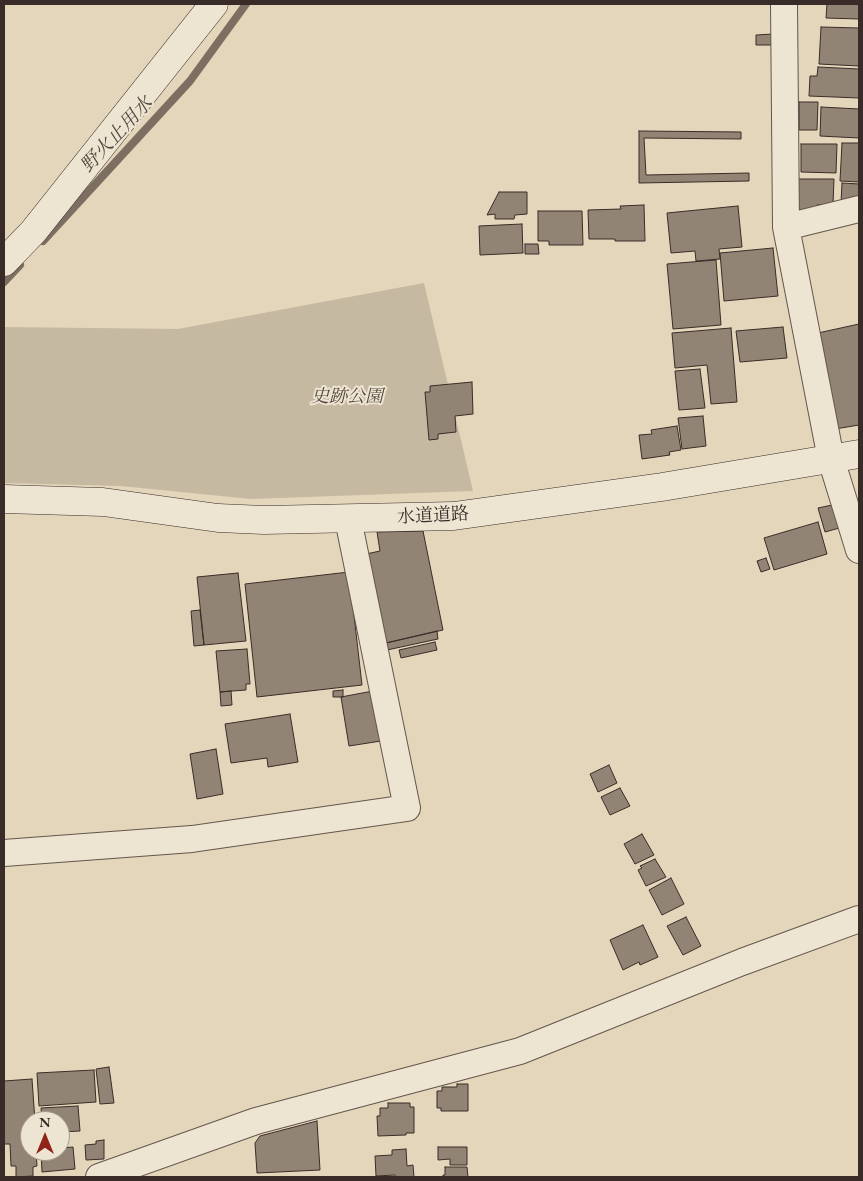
<!DOCTYPE html>
<meta charset="utf-8">
<style>
body{margin:0}
#map{position:relative;width:863px;height:1181px;overflow:hidden;background:#e3d6ba;font-family:"EB Garamond",serif}
canvas{display:block}
.frame{position:absolute;inset:0;border:5px solid #392c28;pointer-events:none}
.north{position:absolute;left:20px;top:1111px;width:50px;height:50px;box-sizing:border-box;background:#ede4d2;border:1px solid #a59a8e;border-radius:50%;rotate:0deg;font-size:14px;font-weight:700;line-height:20px;text-align:center;color:#392c28}
.north::after{content:'';display:block;margin:auto;width:18px;height:22px;background:#8f2418;clip-path:polygon(50% 0,100% 100%,50% 72%,0 100%)}
</style>
<div id="map">
<canvas width="863" height="1181"></canvas>
<div class="frame"></div>
<div class="north">N</div>
</div>
<script>
const context = document.querySelector('canvas').getContext('2d');
context.lineJoin = 'round';
function fill(path, color) { context.fillStyle = color; context.fill(path, 'evenodd'); }
const toPath = rows => new Path2D(rows.map(r => 'M' + r).join(''));
function trace(path, color, width, dash) { context.strokeStyle = color; context.lineWidth = width; context.lineCap = dash ? 'butt' : 'round'; context.setLineDash(dash || []); context.stroke(path); }
function label(font, color, halo, rows, align = 'center') {
  context.font = font + ' "EB Garamond","Noto Serif JP",serif'; context.lineWidth = 4; context.setLineDash([]); context.textBaseline = 'middle'; context.strokeStyle = halo; context.fillStyle = color; for (const [text, x, y, turn = 0] of rows) {
    context.save(); context.translate(x, y); context.rotate((+turn || 0) * Math.PI / 180); context.textAlign = isNaN(turn) ? turn : align; if (halo) context.strokeText(text, 0, 0); context.fillText(text, 0, 0); context.restore();
  }
}
fill(toPath([
 [424,283,473,491,251,499,121,486,4,483,4,327,178,329]
]), '#c6b9a1');
trace(toPath([
 [43,241,190,81,246,4],
 [4,282,20,265]
]), '#7c6f62', 8);
const building = toPath([
 [827,4,859,4,859,19,826,18,827,4],
 [821,27,859,28,859,66,819,64,821,27],
 [773,34,773,45,756,45,756,35,773,34],
 [818,67,859,69,859,98,809,96,810,76,817,76,818,67],
 [799,102,818,102,817,130,799,130,799,102],
 [821,107,859,109,859,138,820,136,821,107],
 [639,131,741,132,741,139,644,138,646,175,749,173,749,181,639,183,639,131],
 [842,143,859,143,859,182,840,181,842,143],
 [801,144,837,144,836,173,801,172,801,144],
 [798,179,834,179,833,205,817,205,817,211,798,211,798,179],
 [842,183,859,184,859,196,841,203,842,183],
 [499,192,527,192,527,214,515,215,514,219,495,219,495,214,487,215,499,192],
 [644,205,645,241,615,241,615,239,589,239,588,210,621,209,620,206,644,205],
 [738,206,742,247,719,249,720,259,696,261,695,251,671,253,667,213,738,206],
 [538,211,582,211,583,245,549,245,549,241,538,241,538,211],
 [522,224,523,253,480,255,479,226,522,224],
 [525,244,538,244,539,254,525,254,525,244],
 [773,248,778,296,724,301,720,253,773,248],
 [716,260,721,325,673,329,667,264,716,260],
 [859,324,859,425,835,429,818,333,859,324],
 [783,327,787,358,740,362,736,331,783,327],
 [731,328,737,402,711,404,707,365,675,368,672,333,731,328],
 [700,369,705,408,679,410,675,371,700,369],
 [472,382,473,414,455,416,456,432,438,434,438,439,429,440,425,392,430,392,430,386,472,382],
 [703,416,706,446,682,449,678,418,703,416],
 [677,426,681,450,669,452,670,455,642,459,639,435,652,434,651,430,677,426],
 [837,504,843,527,825,532,818,508,837,504],
 [818,522,827,554,774,570,764,538,818,522],
 [423,531,443,630,386,643,366,554,380,551,377,532,423,531],
 [766,558,770,569,761,572,757,561,766,558],
 [349,572,362,685,257,697,245,584,349,572],
 [238,573,246,641,204,645,197,577,238,573],
 [200,610,204,645,194,646,191,611,200,610],
 [437,631,438,639,387,650,386,643,437,631],
 [435,642,437,650,401,658,399,650,435,642],
 [247,649,250,684,246,684,246,690,220,692,216,651,247,649],
 [343,690,343,697,333,697,333,691,343,690],
 [231,691,232,705,221,706,220,692,231,691],
 [373,691,381,741,349,746,341,697,373,691],
 [290,714,298,762,268,767,267,758,231,763,225,724,290,714],
 [216,749,223,794,197,799,190,754,216,749],
 [609,765,617,783,598,792,590,774,609,765],
 [620,788,630,806,610,815,601,797,620,788],
 [642,834,654,855,635,864,624,844,642,834],
 [655,859,666,877,646,886,638,870,642,868,640,866,655,859],
 [671,878,684,904,662,915,649,890,671,878],
 [686,917,701,946,683,955,667,926,686,917],
 [643,925,658,957,640,965,639,962,623,970,610,940,643,925],
 [109,1067,114,1103,100,1104,96,1069,109,1067],
 [94,1070,96,1102,39,1106,37,1073,94,1070],
 [32,1079,35,1121,30,1121,30,1151,36,1151,37,1166,33,1167,33,1176,16,1177,16,1166,11,1166,10,1144,4,1144,4,1081,32,1079],
 [457,1084,468,1084,468,1111,441,1111,441,1108,437,1108,437,1091,442,1091,442,1087,457,1087,457,1084],
 [388,1103,410,1103,410,1107,414,1107,414,1133,406,1133,406,1135,378,1136,377,1116,380,1116,380,1108,388,1108,388,1103],
 [78,1106,80,1131,60,1132,60,1121,42,1121,41,1108,78,1106],
 [317,1121,320,1170,257,1173,255,1143,260,1136,317,1121],
 [104,1140,104,1159,86,1160,85,1145,96,1144,96,1141,104,1140],
 [61,1143,61,1148,73,1147,75,1169,42,1172,41,1151,60,1151,61,1143],
 [438,1147,467,1147,467,1165,450,1165,450,1159,438,1160,438,1147],
 [406,1149,407,1166,413,1165,414,1177,396,1177,395,1175,376,1176,375,1156,392,1155,392,1150,406,1149],
 [445,1167,467,1167,468,1177,443,1177,443,1175,445,1175,445,1167]
]);
fill(building, '#918474');
trace(building, '#392c28', 1);
const street = toPath([
 [784,4,786,227,831,459,859,550],
 [786,227,859,209],
 [4,853,192,839,407,808,348,519],
 [99,1177,256,1121,520,1051,742,962,859,919]
]);
const secondary = toPath([
 [4,262,33,232,214,4],
 [4,499,103,502,218,518,264,520,454,516,662,487,859,454]
]);
trace(street, '#64564c', 28);
trace(secondary, '#392c28', 29);
trace(street, '#ede4d2', 26);
trace(secondary, '#ede4d2', 28);
label('italic 18px', '#554840', '#ede4d2', [
 ["史跡公園",347,397]
]);
label('18px', '#392c28', '#ede4d2', [
 ["水道道路",433,516,-3]
]);
label('italic 19px', '#554840', '#ede4d2', [
 ["野火止用水",117,135,-47]
]);
</script>
